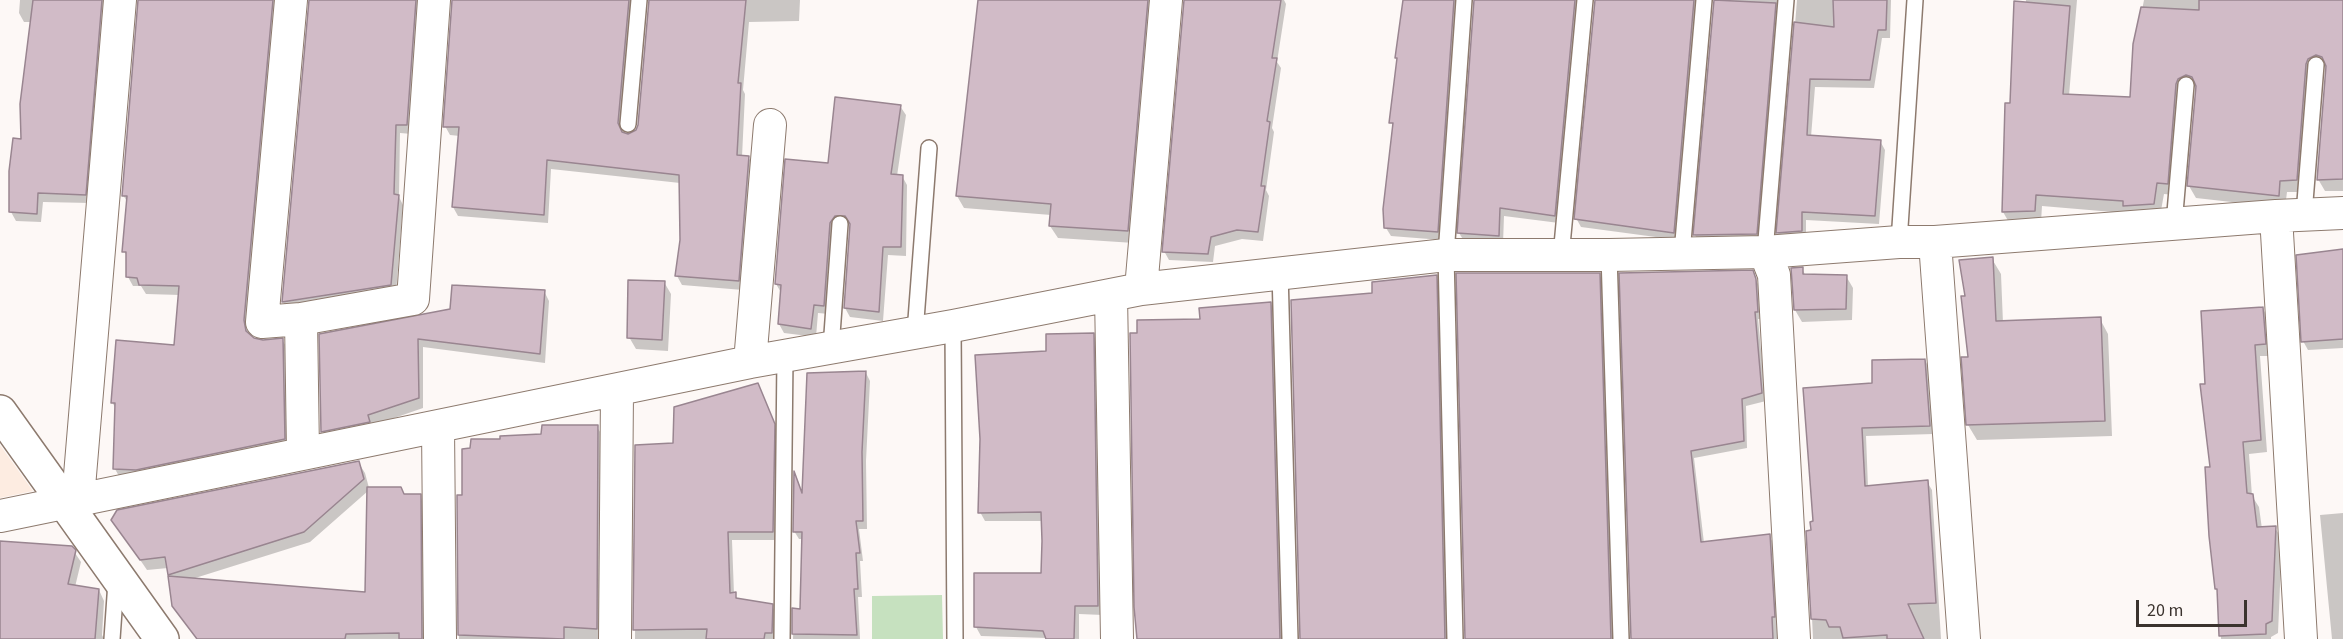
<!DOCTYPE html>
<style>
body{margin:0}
#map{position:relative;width:2343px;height:639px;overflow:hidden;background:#fdf8f6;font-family:"Source Sans 3",sans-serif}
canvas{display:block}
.scale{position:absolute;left:2136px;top:600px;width:111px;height:27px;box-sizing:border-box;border:3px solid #3b332e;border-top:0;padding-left:8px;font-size:18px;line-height:21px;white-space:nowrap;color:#3b332e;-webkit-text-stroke:4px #fdf8f6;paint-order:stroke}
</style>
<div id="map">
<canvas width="2343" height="639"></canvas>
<div class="scale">20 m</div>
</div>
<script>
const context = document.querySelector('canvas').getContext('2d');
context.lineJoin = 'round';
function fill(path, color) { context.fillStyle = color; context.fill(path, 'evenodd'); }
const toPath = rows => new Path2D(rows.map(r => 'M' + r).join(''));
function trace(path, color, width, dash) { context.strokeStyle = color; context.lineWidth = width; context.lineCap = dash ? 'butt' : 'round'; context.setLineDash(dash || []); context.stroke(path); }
fill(toPath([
 [0,445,33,491,0,498]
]), '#fdece1');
fill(toPath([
 [942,595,943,639,872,639,872,596]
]), '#c6e1bf');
fill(toPath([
 [20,0,109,0,90,203,43,202,41,222,16,221,11,212,22,141,32,22,24,22,19,13],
 [139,0,280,0,277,8,248,331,253,339,263,341,282,340,288,349,289,448,120,478,115,469,116,409,112,402,175,346,180,295,146,294,141,286,133,286,128,277,128,258,124,251,128,203,123,195],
 [310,0,424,0,412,134,400,133,399,197,403,205,396,293,288,311,283,302],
 [453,0,640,0,634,9,623,133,628,135,637,131,639,125,650,1,644,0,800,0,799,21,749,22,743,90,745,94,742,157,748,157,754,166,743,290,682,285,677,276,682,240,680,183,551,169,548,223,458,216,453,207,460,136,450,135,445,126],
 [979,0,1160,0,1134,243,1058,238,1050,226,1051,215,964,208,957,196],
 [1185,0,1284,0,1286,4,1277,62,1281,68,1272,128,1274,132,1266,190,1269,196,1263,241,1242,239,1215,246,1213,262,1169,260,1164,251],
 [1404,0,1466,0,1442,240,1391,236,1386,228,1394,128,1391,122,1398,60,1396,57],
 [1475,0,1587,0,1559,223,1504,216,1503,244,1464,241,1459,233],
 [1596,0,1706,0,1678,240,1581,227,1576,218],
 [1715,0,1788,0,1761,242,1700,243,1695,235],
 [1797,0,1891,0,1890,38,1882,38,1874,88,1815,87,1811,137,1880,141,1885,150,1879,224,1806,220,1806,239,1783,241,1778,233],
 [2026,0,2077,0,2069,96,2131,98,2135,45,2144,0,2343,0,2343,191,2325,191,2318,179,2327,68,2324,67,2315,71,2303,192,2287,192,2285,208,2196,198,2189,186,2197,88,2194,87,2185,91,2174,195,2164,194,2160,216,2042,206,2041,222,2010,224,2003,212,2011,105],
 [900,106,906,115,897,176,902,176,907,185,906,256,888,255,883,321,850,317,845,308,851,225,847,223,840,224,829,314,818,313,816,337,784,333,779,324,782,294,776,284,829,165],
 [2343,251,2343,348,2308,350,2303,341],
 [1992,259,2001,274,2003,323,2100,319,2108,334,2112,436,1977,440,1968,425,1970,359,1967,297],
 [1802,269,1806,276,1846,276,1853,288,1852,320,1802,322,1795,310,1792,270],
 [1752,272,1760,288,1762,319,1758,319,1766,401,1746,406,1747,448,1694,458,1704,543,1769,536,1774,544,1779,639,1632,639,1621,274],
 [1599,274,1603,282,1615,639,1466,639],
 [1436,277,1440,284,1449,639,1301,639,1373,295],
 [664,282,671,294,668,351,636,349,629,337],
 [544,291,549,301,545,363,423,347,423,408,328,441,322,431,321,335],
 [1270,303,1275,311,1284,639,1141,639,1201,321],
 [2263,309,2269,320,2271,356,2260,356,2267,452,2249,454,2252,496,2259,507,2262,529,2275,528,2282,539,2278,633,2271,637,2271,639,2221,639,2219,593,2216,589,2207,385],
 [1093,335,1098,344,1103,615,1079,614,1079,639,981,636,976,627,1042,574,1043,521,985,521,980,512,1047,352],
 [1925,360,1929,368,1934,434,1866,436,1868,487,1927,482,1932,490,1941,639,1813,639,1808,532,1812,532,1874,384],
 [866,373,870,381,866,461,867,529,859,529,863,561,860,561,862,597,858,597,860,639,793,639,794,609,801,611,803,539,799,539,794,531,798,481,804,497],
 [762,393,778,434,777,540,732,540,734,594,739,600,772,606,776,614,777,639,635,639,636,447,675,445],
 [597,427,602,435,601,639,459,639,458,496,463,497,501,440],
 [358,462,365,473,369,488,404,496,420,496,424,504,426,639,197,639,179,614,168,568,147,570,113,520],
 [368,491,367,594,192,579,310,542],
 [2343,513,2343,639,2332,639,2320,515],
 [0,542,71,547,81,562,75,587,99,590,104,601,102,635,104,639,0,639]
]), '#0003');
const building = toPath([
 [33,0,102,0,86,195,38,193,37,214,9,212,9,171,13,138,21,139,20,104,33,0],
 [138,0,273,0,244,320,246,331,254,338,263,340,283,338,285,439,136,470,113,469,115,403,111,403,116,340,174,345,179,286,139,285,137,278,126,277,126,252,122,252,127,196,122,196,138,0],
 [309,0,416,0,407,125,396,125,394,194,399,195,391,285,282,302,309,0],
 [452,0,629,0,618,123,622,132,628,134,636,130,638,125,649,0,746,0,738,83,741,83,737,155,749,156,739,281,675,276,680,240,679,175,547,160,544,215,452,207,459,127,443,127,452,0],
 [978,0,1148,0,1128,231,1049,226,1051,204,956,196,978,0],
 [1184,0,1281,0,1272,58,1277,58,1267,121,1270,122,1261,186,1265,186,1258,232,1237,230,1211,237,1208,254,1162,252,1184,0],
 [1403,0,1454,0,1438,232,1384,228,1383,209,1393,123,1389,123,1397,58,1395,58,1403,0],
 [1474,0,1575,0,1555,216,1500,208,1499,236,1457,233,1474,0],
 [1595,0,1694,0,1674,233,1574,219,1595,0],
 [1714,0,1776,3,1757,234,1693,235,1714,0],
 [1833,0,1887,0,1886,30,1878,30,1870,80,1810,79,1807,135,1881,140,1875,216,1802,212,1802,231,1776,233,1794,22,1834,27,1833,0],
 [2199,0,2343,0,2343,179,2317,180,2326,66,2322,57,2316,55,2308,59,2306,64,2297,180,2280,181,2279,196,2187,186,2196,86,2192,77,2186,75,2178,79,2176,84,2168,184,2157,183,2154,204,2123,206,2123,201,2036,195,2035,211,2002,212,2005,103,2010,103,2014,1,2070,6,2063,94,2130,97,2133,44,2141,7,2199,10,2199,0],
 [835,97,901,105,891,174,903,175,901,247,883,247,879,312,844,308,850,224,845,216,835,216,830,223,824,306,814,305,811,329,778,324,781,285,775,284,785,159,828,163,835,97],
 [2343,249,2343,339,2301,342,2296,255,2343,249],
 [1993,257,1996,321,2101,317,2105,421,1966,425,1961,357,1968,357,1961,296,1965,296,1959,260,1993,257],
 [1803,267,1803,274,1847,275,1846,309,1794,310,1791,268,1803,267],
 [1753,270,1756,279,1758,312,1755,312,1762,393,1742,399,1744,441,1691,451,1701,542,1770,534,1775,617,1772,617,1773,639,1631,639,1619,273,1753,270],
 [1456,273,1600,273,1611,639,1465,639,1456,273],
 [1437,275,1445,639,1300,639,1291,300,1372,293,1372,282,1437,275],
 [628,280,665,281,662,340,627,338,628,280],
 [452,285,545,290,540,354,418,339,419,398,368,415,370,422,321,432,319,334,450,309,452,285],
 [1271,302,1280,639,1137,639,1134,607,1130,333,1137,333,1137,320,1200,319,1199,308,1271,302],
 [2263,307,2266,344,2255,345,2261,440,2243,442,2247,493,2253,494,2257,527,2276,526,2272,621,2266,624,2266,634,2219,636,2217,589,2215,589,2209,536,2205,467,2210,467,2200,384,2205,384,2201,311,2263,307],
 [1094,333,1098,606,1075,606,1074,639,1046,639,1043,631,974,627,974,573,1041,573,1042,541,1041,512,978,513,980,439,975,355,1046,351,1046,334,1094,333],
 [1925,359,1930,426,1862,428,1865,486,1928,480,1936,603,1908,604,1924,639,1887,639,1887,635,1843,638,1840,627,1829,627,1826,620,1811,619,1806,531,1811,530,1810,522,1813,521,1803,388,1872,383,1872,360,1925,359],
 [866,371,862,452,863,521,856,521,860,553,856,553,858,589,854,589,857,635,792,634,792,608,800,609,802,532,793,532,794,471,802,493,807,373,866,371],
 [758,383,775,424,773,532,728,532,730,593,736,592,736,598,773,604,772,633,765,633,764,639,706,639,707,629,633,630,635,445,673,443,674,407,758,383],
 [542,425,598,425,597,629,564,627,564,639,458,635,457,495,462,495,462,449,470,448,471,439,500,439,500,436,541,434,542,425],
 [359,461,364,479,304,532,168,575,165,557,140,560,111,520,117,510,359,461],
 [367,487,401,487,404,494,421,494,422,639,399,639,399,633,346,634,345,639,197,639,172,606,168,576,365,592,367,487],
 [0,541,72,546,76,550,68,584,99,589,95,639,0,639,0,541]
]);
fill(building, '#d1bbc7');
trace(building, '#998590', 1.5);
const lane = toPath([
 [628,124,639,0],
 [2304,214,2316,65],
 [2174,224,2186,85],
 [1899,242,1915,0],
 [1765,252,1786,0],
 [1682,253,1704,0],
 [1609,255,1621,639],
 [1561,256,1585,0],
 [1280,272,1290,639],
 [953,326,955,639],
 [915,333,929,148],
 [831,348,840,224],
 [112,639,116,582],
 [782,639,785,356],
 [1455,639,1446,255,1464,0]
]);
const street = toPath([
 [291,0,262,322,301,319,303,452],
 [2276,216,2301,639],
 [1935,242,1964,639],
 [1765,252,1774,275,1794,639],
 [1141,289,1166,0],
 [1111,295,1117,639],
 [301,319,413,299,434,0],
 [750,362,770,125],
 [438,427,440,639],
 [78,499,120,0],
 [0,516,750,362,953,326,1141,289,1446,255,1609,255,1765,252,1899,242,1935,242,2276,216,2343,213],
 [615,639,617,391]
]);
const secondary = toPath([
 [0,412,162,639]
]);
trace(lane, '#8d7a6e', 18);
trace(street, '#8d7a6e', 34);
trace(secondary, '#8d7a6e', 36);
trace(lane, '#fff', 15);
trace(street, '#fff', 32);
trace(secondary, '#fff', 33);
</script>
